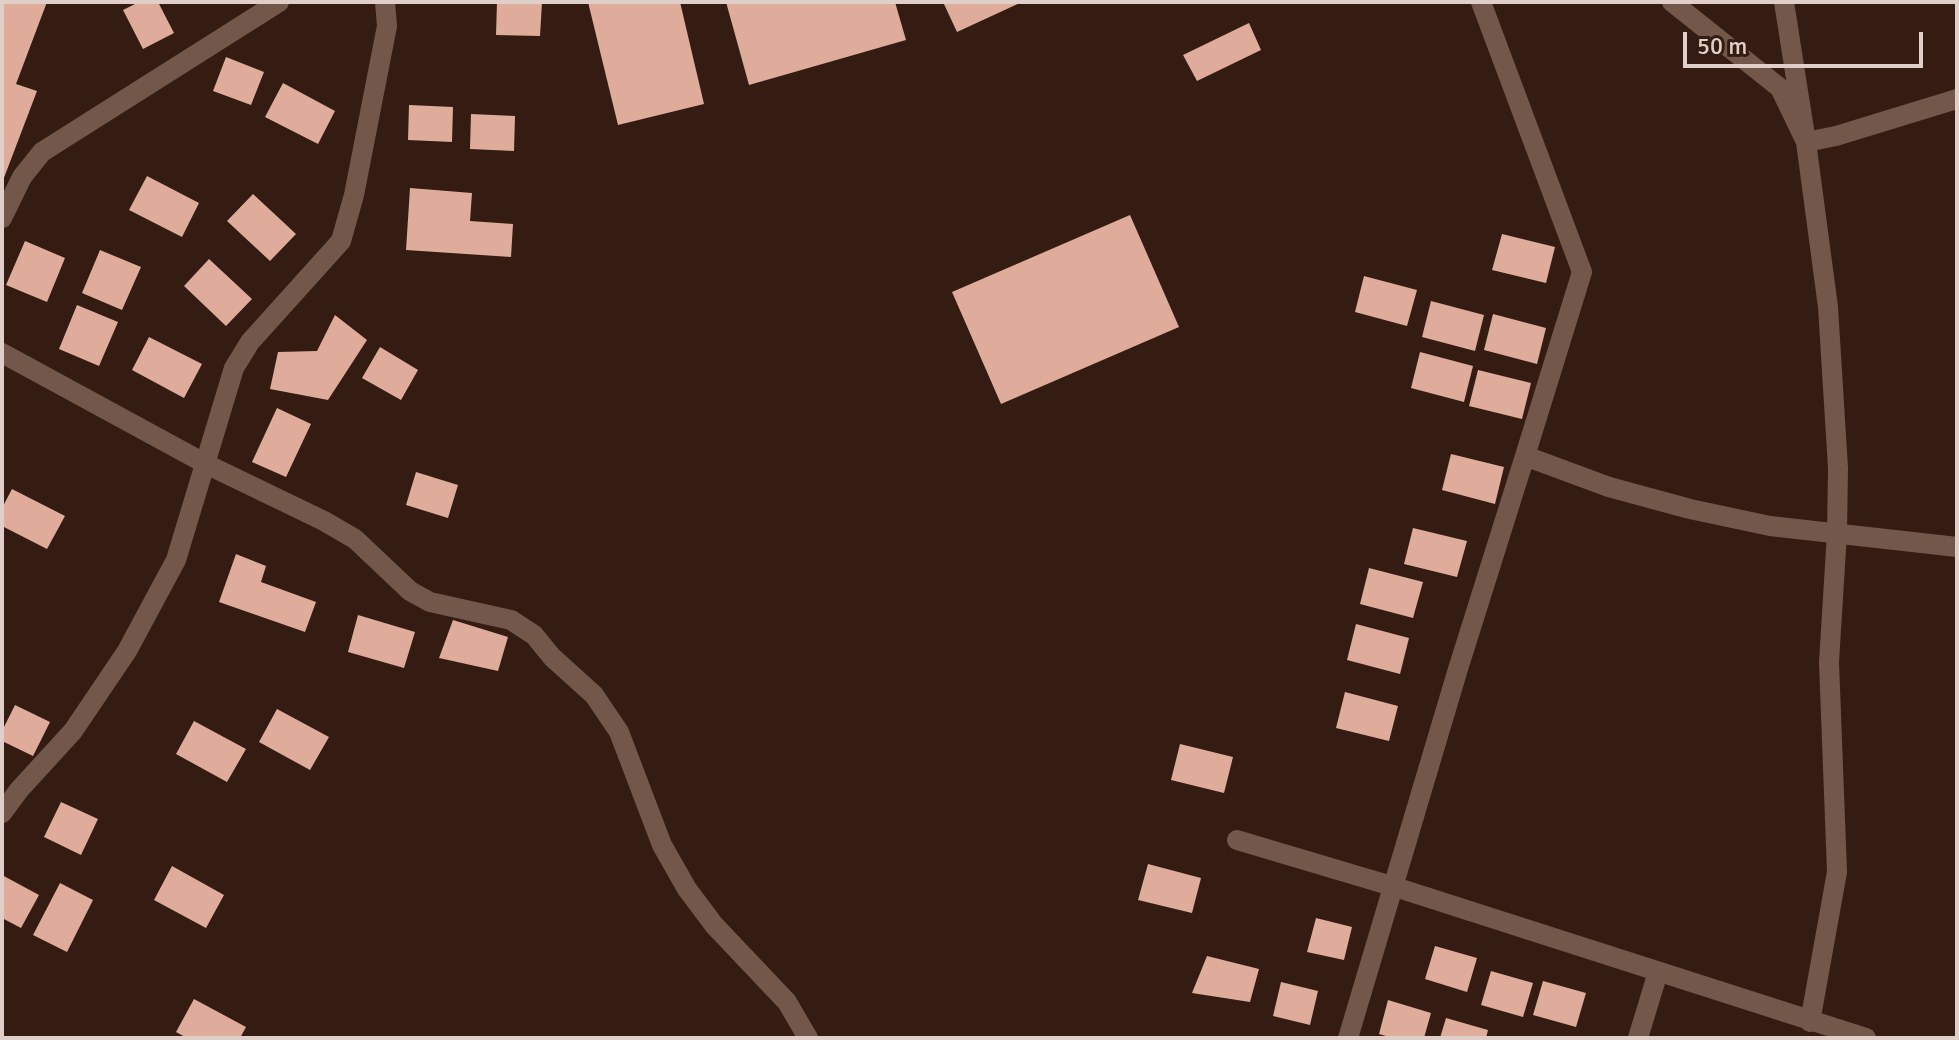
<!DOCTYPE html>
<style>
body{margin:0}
#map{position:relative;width:1959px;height:1040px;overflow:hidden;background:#341c12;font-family:Signika,sans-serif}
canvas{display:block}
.frame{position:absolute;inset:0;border:4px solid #e0cfc8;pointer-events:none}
.scale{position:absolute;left:1683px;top:32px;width:240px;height:36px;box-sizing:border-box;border:4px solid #e0cfc8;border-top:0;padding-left:10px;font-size:24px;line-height:28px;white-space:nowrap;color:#e0cfc8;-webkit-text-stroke:6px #341c12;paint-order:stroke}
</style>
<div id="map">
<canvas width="1959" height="1040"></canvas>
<div class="frame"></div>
<div class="scale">50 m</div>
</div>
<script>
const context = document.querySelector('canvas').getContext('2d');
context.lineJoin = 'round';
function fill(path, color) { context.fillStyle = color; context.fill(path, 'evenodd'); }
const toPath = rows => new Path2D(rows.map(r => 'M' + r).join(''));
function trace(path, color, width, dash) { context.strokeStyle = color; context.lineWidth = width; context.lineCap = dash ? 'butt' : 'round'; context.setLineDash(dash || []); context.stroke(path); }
fill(toPath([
 [2,2,47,2,16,84,37,91,2,183],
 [139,2,158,2,174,33,143,49,123,10],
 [497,2,542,2,540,36,496,35],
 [588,2,680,2,704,104,618,125],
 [726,2,895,2,906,40,749,85],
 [943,2,1022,2,957,32],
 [1249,23,1261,50,1197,81,1183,55],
 [226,57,264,72,251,105,213,91],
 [283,83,335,111,318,144,265,117],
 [409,105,453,107,452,142,408,140],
 [471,114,515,116,514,151,470,149],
 [147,176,199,203,182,237,129,210],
 [410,188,472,193,470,221,513,224,511,257,406,250],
 [253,194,296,234,270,261,227,221],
 [1130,215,1179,327,1001,404,952,292],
 [1502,234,1555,247,1546,283,1492,270],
 [25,241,65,258,47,302,6,285],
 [100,250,141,267,122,310,82,293],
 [209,259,252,299,226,326,184,286],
 [1364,276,1417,290,1407,326,1355,312],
 [1431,301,1484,315,1475,351,1422,337],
 [77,305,118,322,99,366,59,349],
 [1493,314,1546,328,1537,364,1484,350],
 [335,315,367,340,328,400,270,389,278,352,317,351],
 [149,337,202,364,184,398,132,370],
 [380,347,418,370,401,400,362,378],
 [1420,352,1473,366,1464,402,1411,388],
 [1478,370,1531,383,1522,419,1469,406],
 [277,408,311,424,286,477,252,462],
 [1451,454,1504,467,1495,504,1442,490],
 [416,472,458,485,448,518,406,505],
 [12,489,65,516,47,549,2,526,2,508],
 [1413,528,1467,541,1457,577,1404,564],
 [236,554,266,566,261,582,316,602,305,632,219,602],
 [1369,568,1423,582,1413,618,1360,604],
 [358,615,415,632,404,668,348,652],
 [453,620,508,637,498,671,439,658],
 [1356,624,1409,638,1400,674,1347,660],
 [1345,692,1398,706,1389,741,1336,728],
 [15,705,50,722,33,756,2,741,2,731],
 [277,709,329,737,310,770,259,742],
 [194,721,246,749,227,782,176,754],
 [1180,744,1233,757,1224,793,1171,780],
 [61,802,98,819,81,855,44,837],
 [1148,864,1201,878,1192,913,1138,900],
 [172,866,224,895,206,928,154,900],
 [2,875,39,895,21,928,2,918],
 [60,883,93,900,67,952,33,935],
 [1316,918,1352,927,1344,960,1307,952],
 [1435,946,1477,958,1467,992,1425,979],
 [1207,956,1259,969,1250,1002,1192,993],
 [1491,971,1533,983,1523,1017,1481,1005],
 [1543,981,1586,993,1576,1027,1533,1015],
 [1281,982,1318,991,1310,1025,1273,1016],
 [194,999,246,1027,240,1038,187,1038,176,1032],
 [1388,1000,1431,1013,1424,1038,1393,1038,1379,1034],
 [1446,1018,1488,1030,1486,1038,1440,1038]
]), '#dfac9c');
trace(toPath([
 [1481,2,1582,272,1525,456,1609,487,1690,509,1770,526,1957,547],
 [1672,2,1780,88,1806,142,1836,136,1957,99],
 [1784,2,1806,142,1828,307,1838,468,1837,533,1829,662,1837,872,1810,1022],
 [2,218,22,177,42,152,279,2],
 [2,353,206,464,324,521,355,539,410,591,430,602,511,620,534,635,552,657,594,695,619,732,662,845,687,889,714,925,787,1002,808,1038],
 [2,813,19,790,73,731,127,651,176,560,234,368,250,342,341,241,354,195,387,26,385,2],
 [1237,840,1395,887,1866,1038],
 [1348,1038,1458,669,1525,456],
 [1638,1038,1658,972]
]), '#73574b', 20);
</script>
